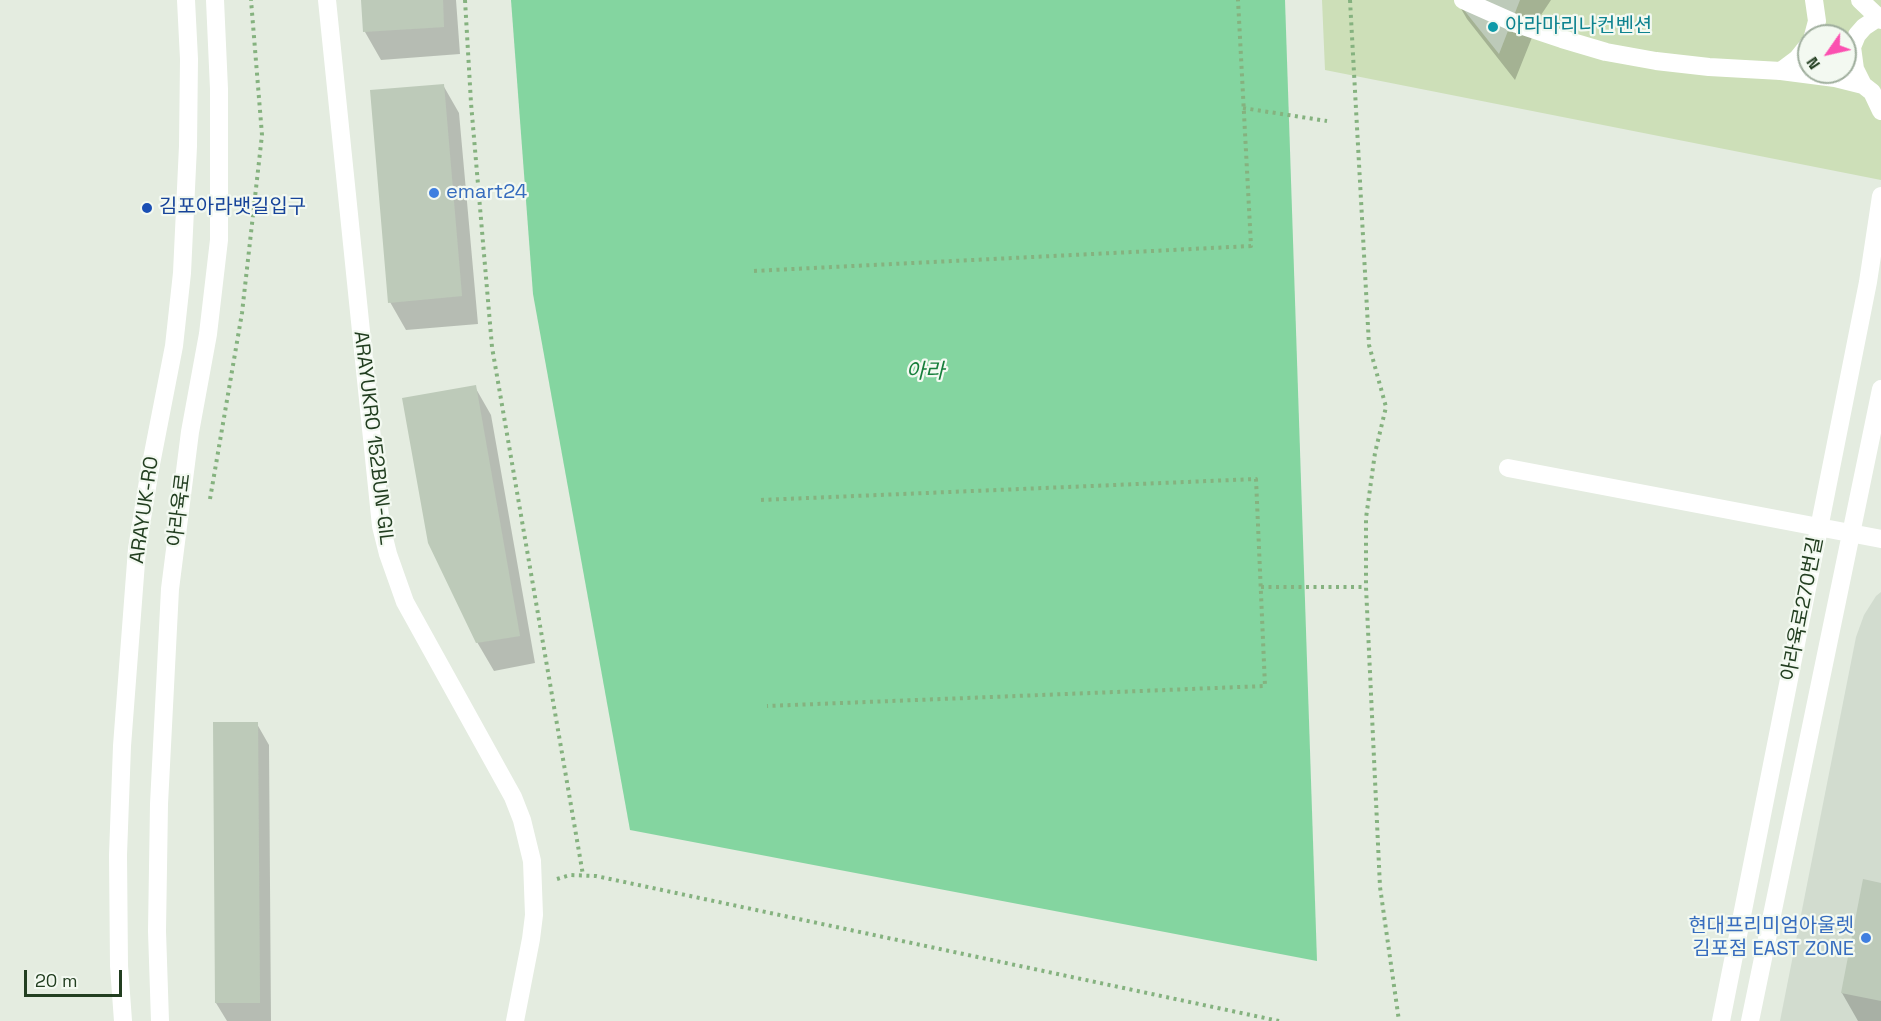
<!DOCTYPE html>
<meta charset="utf-8">
<style>
body{margin:0}
#map{position:relative;width:1881px;height:1021px;overflow:hidden;background:#e4ece0;font-family:"Space Grotesk",sans-serif}
canvas{display:block}
.north{position:absolute;left:1797px;top:24px;width:60px;height:60px;box-sizing:border-box;background:#f3f9f1;border:2px solid #9fae9d;border-radius:50%;rotate:236deg;font-size:16px;font-weight:700;line-height:24px;text-align:center;color:#223e20}
.north::after{content:'';display:block;margin:auto;width:21px;height:27px;background:#fb50b0;clip-path:polygon(50% 0,100% 100%,50% 72%,0 100%)}
.scale{position:absolute;left:24px;top:970px;width:98px;height:27px;box-sizing:border-box;border:3px solid #223e20;border-top:0;padding-left:8px;font-size:18px;line-height:21px;white-space:nowrap;color:#223e20;-webkit-text-stroke:4px #f3f9f1;paint-order:stroke}
</style>
<div id="map">
<canvas width="1881" height="1021"></canvas>
<div class="north">N</div>
<div class="scale">20 m</div>
</div>
<script>
const context = document.querySelector('canvas').getContext('2d');
context.lineJoin = 'round';
function fill(path, color) { context.fillStyle = color; context.fill(path, 'evenodd'); }
const toPath = rows => new Path2D(rows.map(r => 'M' + r).join(''));
function trace(path, color, width, dash) { context.strokeStyle = color; context.lineWidth = width; context.lineCap = dash ? 'butt' : 'round'; context.setLineDash(dash || []); context.stroke(path); }
function label(font, color, halo, rows, align = 'center') {
  context.font = font + ' "Space Grotesk","Noto Sans KR",sans-serif'; context.lineWidth = 4.5; context.setLineDash([]); context.textBaseline = 'middle'; context.strokeStyle = halo; context.fillStyle = color; for (const [text, x, y, turn = 0] of rows) {
    context.save(); context.translate(x, y); context.rotate((+turn || 0) * Math.PI / 180); context.textAlign = isNaN(turn) ? turn : align; if (halo) context.strokeText(text, 0, 0); context.fillText(text, 0, 0); context.restore();
  }
}
fill(toPath([
 [1881,592,1881,1021,1780,1021,1856,637,1864,615,1876,596]
]), '#d2dccf');
fill(toPath([
 [1322,0,1881,0,1881,180,1325,70],
 [1809,36,1845,36,1845,72,1809,72]
]), '#cddfb8');
fill(toPath([
 [511,0,1285,0,1317,961,630,830,533,294]
]), '#84d5a0');
fill(toPath([
 [363,0,456,0,460,54,381,60,365,32],
 [1456,0,1551,0,1541,15,1515,80,1467,19],
 [443,85,459,113,478,324,406,330,390,302],
 [475,387,491,415,535,663,494,671,477,642],
 [257,724,269,745,271,1021,227,1021,216,1003],
 [1881,884,1881,1021,1858,1021,1842,993]
]), '#0003');
fill(toPath([
 [361,0,443,0,444,27,363,32],
 [1456,0,1520,0,1499,54],
 [444,84,462,296,388,303,370,90],
 [476,385,520,636,476,643,428,543,402,398],
 [213,722,258,722,260,1003,215,1003],
 [1863,879,1881,883,1881,1001,1841,993]
]), '#bdcab9');
trace(toPath([
 [465,0,471,103,492,347,583,875],
 [1350,0,1369,345,1386,407,1375,453,1366,518,1366,587,1380,887,1399,1021],
 [1243,108,1327,121],
 [754,271,1251,246,1238,0],
 [210,499,242,313,262,135,251,0],
 [761,500,1256,479,1265,686,767,706],
 [1261,587,1366,587],
 [557,879,570,875,596,876,1279,1021]
]), '#85b27f', 4, [3, 4.5]);
trace(toPath([
 [1463,0,1517,24,1562,39,1606,52,1656,61,1709,67,1781,71,1797,59,1809,44],
 [1813,36,1817,21,1814,0]
]), '#fff', 18);
trace(toPath([
 [327,0,381,526,388,554,405,602,513,797,522,820,532,861,534,915,531,939,515,1021],
 [1860,0,1881,20],
 [1781,71,1835,78,1863,85,1872,92,1881,111],
 [1863,85,1855,69,1852,47,1857,35,1864,27,1879,17],
 [1508,468,1881,539],
 [1721,1021,1868,282,1881,196],
 [1750,1021,1881,389]
]), '#fff', 18);
trace(toPath([
 [123,1021,119,966,118,855,122,746,137,549,150,469,174,346,182,273,188,146,189,59,186,0],
 [160,1021,157,931,159,804,170,589,190,432,208,334,219,240,219,89,215,0]
]), '#fff', 18);
for (const [x, y, r, color] of [
 [1493,27,6,"#0f9aa8"],
 [434,193,6,"#3f7fe0"],
 [147,208,6,"#1a4fb4"],
 [1866,938,6,"#3f7fe0"]
]) { const dot = new Path2D(); dot.arc(x, y, r, 0, 2 * Math.PI); context.fillStyle = color; context.fill(dot); trace(dot, '#f3f9f1', 2); }
label('20px', '#0d838f', '#f3f9f1', [
 ["아라마리나컨벤션",1505,27]
], 'left');
label('20px', '#366cbe', '#f3f9f1', [
 ["emart24",446,193],
 ["현대프리미엄아울렛",1854,927,"right"],
 ["김포점 EAST ZONE",1854,950,"right"]
], 'left');
label('20px', '#164399', '#f3f9f1', [
 ["김포아라뱃길입구",159,208]
], 'left');
label('20px', '#223e20', '#f3f9f1', [
 ["ARAYUKRO 152BUN-GIL",373,438,83],
 ["ARAYUK-RO",145,510,-82],
 ["아라육로",180,510,-83],
 ["아라육로270번길",1803,609,-79]
]);
label('italic 21px', '#167e3b', '#f3f9f1', [
 ["아라",925,372]
]);
</script>
